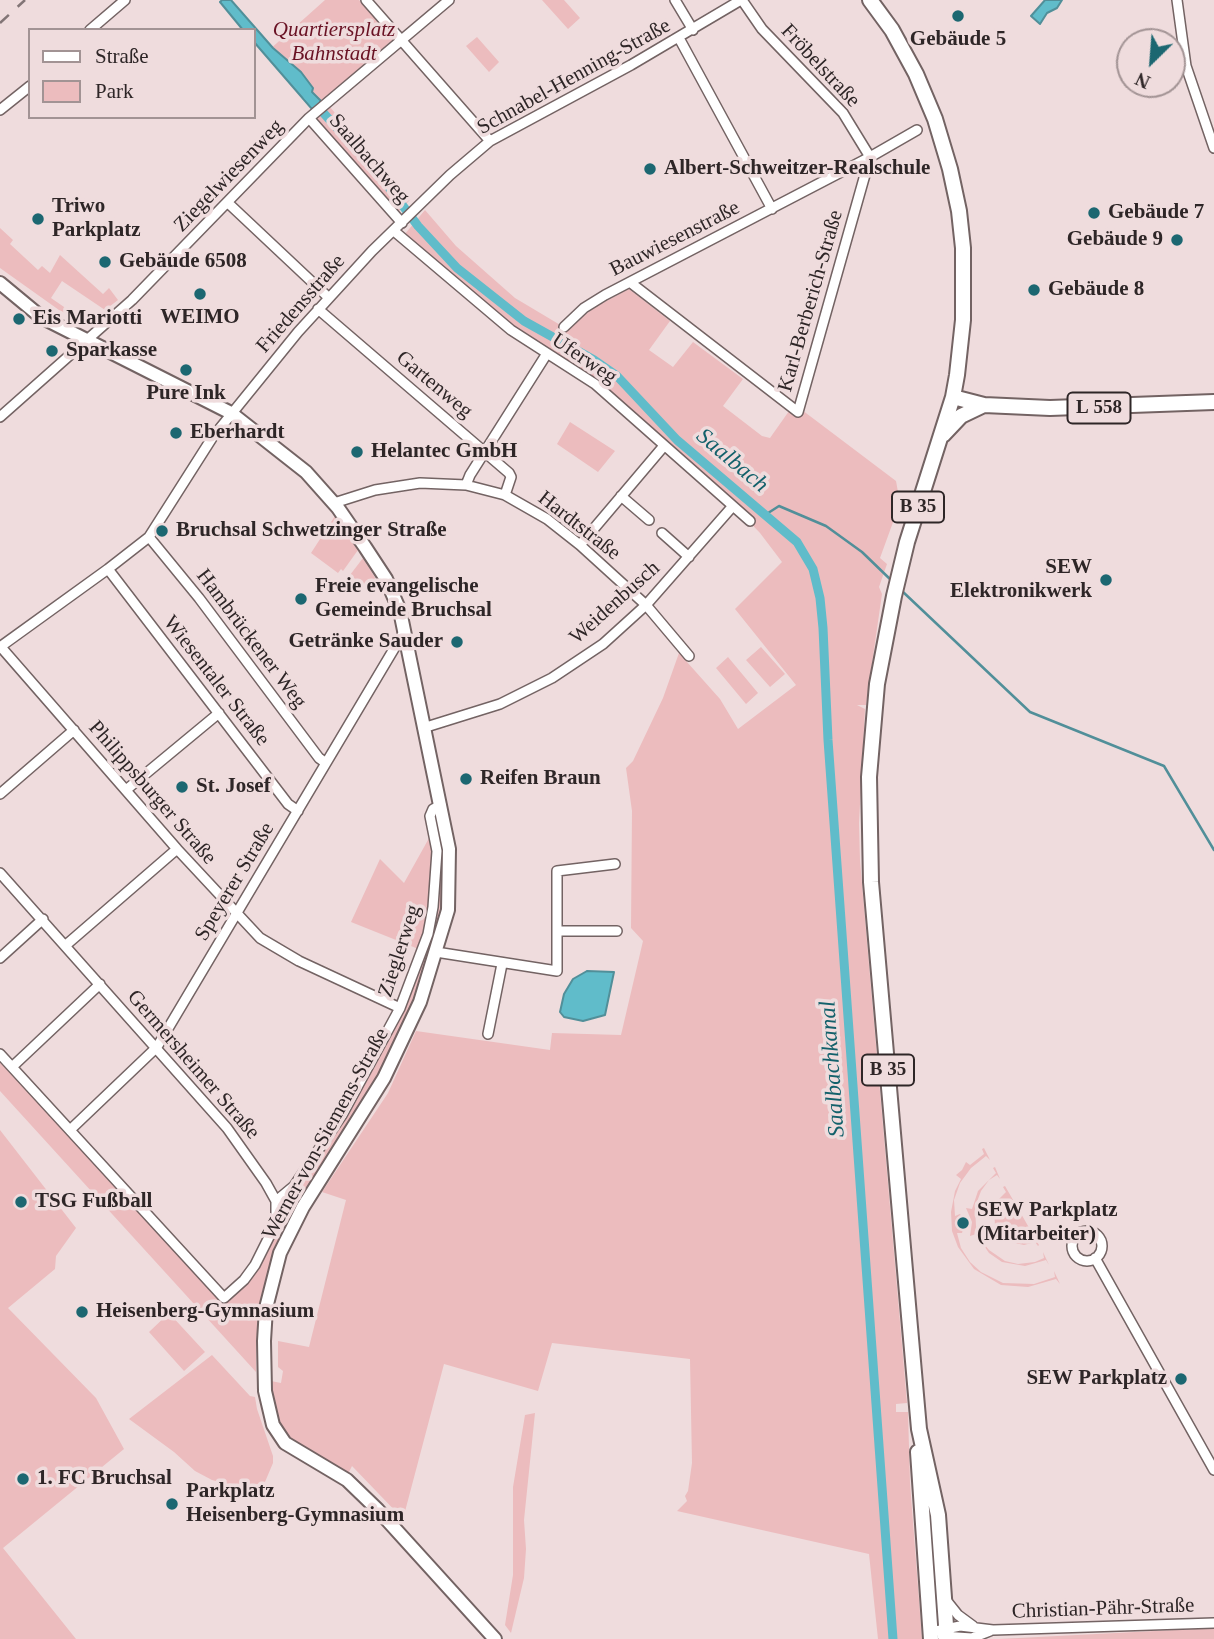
<!DOCTYPE html>
<meta charset="utf-8">
<style>
body{margin:0}
#map{position:relative;width:1214px;height:1639px;overflow:hidden;background:#efdcdd;font-family:"Times New Roman",serif}
canvas{display:block}
.legend{position:absolute;left:28px;top:28px;width:228px;height:91px;box-sizing:border-box;background:#efdcdd;border:2px solid #a29394;margin:0;padding:9px 12px;list-style:none;font-size:21px;color:#2e2627}
.legend li{display:flex;align-items:center;gap:14px;height:35px}
.legend b{width:35px;border:2px solid #a29394}
.north{position:absolute;left:1116px;top:28px;width:70px;height:70px;box-sizing:border-box;background:#efdcdd;border:2px solid #a29394;border-radius:50%;rotate:205deg;font-size:19px;font-weight:700;line-height:28px;text-align:center;color:#2e2627}
.north::after{content:'';display:block;margin:auto;width:24px;height:32px;background:#1c6771;clip-path:polygon(50% 0,100% 100%,50% 72%,0 100%)}
</style>
<div id="map">
<canvas width="1214" height="1639"></canvas>
<ul class="legend">
<li><b style="height:9px;background:#fff"></b>Straße</li>
<li><b style="height:19px;background:#ecbcbe"></b>Park</li>
</ul>
<div class="north">N</div>
</div>
<script>
const context = document.querySelector('canvas').getContext('2d');
context.lineJoin = 'round';
function fill(path, color) { context.fillStyle = color; context.fill(path, 'evenodd'); }
const toPath = rows => new Path2D(rows.map(r => 'M' + r).join(''));
function trace(path, color, width, dash) { context.strokeStyle = color; context.lineWidth = width; context.lineCap = dash ? 'butt' : 'round'; context.setLineDash(dash || []); context.stroke(path); }
function label(font, color, halo, rows, align = 'center') {
  context.font = font + ' "Times New Roman",serif'; context.lineWidth = 7; context.setLineDash([]); context.textBaseline = 'middle'; context.strokeStyle = halo; context.fillStyle = color; for (const [text, x, y, turn = 0] of rows) {
    context.save(); context.translate(x, y); context.rotate((+turn || 0) * Math.PI / 180); context.textAlign = isNaN(turn) ? turn : align; if (halo) context.strokeText(text, 0, 0); context.fillText(text, 0, 0); context.restore();
  }
}
fill(toPath([
 [325,0,359,0,394,39,316,105,268,51],
 [542,0,564,0,580,18,568,29],
 [477,37,499,62,489,72,466,46],
 [329,106,411,199,397,213,314,119],
 [425,210,456,246,515,298,567,329,595,307,629,289,670,321,649,350,673,367,693,342,743,379,723,406,762,436,770,438,794,404,896,481,900,503,880,558,887,564,879,587,882,594,866,705,857,705,865,709,859,823,860,861,907,1403,896,1404,896,1412,908,1412,910,1483,922,1639,878,1639,869,1554,677,1511,687,1501,685,1496,688,1491,692,1463,690,1359,552,1343,538,1391,444,1364,403,1519,352,1466,348,1474,294,1442,283,1430,275,1415,271,1381,281,1383,283,1371,278,1367,278,1341,309,1347,346,1200,322,1192,388,1093,416,1031,550,1050,552,1033,621,1035,643,941,631,928,632,811,626,768,633,761,663,698,679,653,720,699,738,729,796,685,735,609,782,562,760,533,734,506,620,402,526,338,404,235],
 [0,228,13,240,10,244,38,270,42,266,50,273,60,255,103,294,109,288,118,300,105,310,62,281,51,298,93,327,59,310,0,268],
 [570,422,615,451,598,472,557,444],
 [335,516,358,550,343,571,341,569,338,573,311,553],
 [363,558,377,581,371,591,350,575],
 [761,647,785,674,770,687,746,660],
 [728,657,758,693,746,704,716,668],
 [441,805,450,895,436,952,384,1078,315,1186,289,1218,285,1218,282,1212,294,1186,368,1070,421,950,351,922,380,859,404,883,433,831,430,816],
 [0,1059,224,1304,244,1287,266,1252,273,1235,278,1233,280,1237,262,1292,256,1342,256,1372,0,1091],
 [0,1130,76,1228,56,1256,55,1269,8,1308,96,1398,124,1449,3,1548,76,1639,0,1639],
 [984,1148,990,1160,986,1156,971,1168,960,1183,954,1200,955,1216,960,1214,965,1222,962,1233,957,1233,961,1248,970,1262,981,1272,1003,1283,1034,1284,1055,1277,1054,1271,1060,1284,1056,1279,1028,1287,1001,1285,974,1269,958,1247,952,1231,951,1212,955,1191,961,1179,956,1175,962,1170,966,1162,970,1165,984,1154,982,1149],
 [995,1167,1000,1179,997,1175,989,1180,981,1191,975,1207,976,1226,980,1239,989,1250,1005,1261,1018,1264,1035,1262,1044,1258,1043,1252,1049,1265,1046,1260,1025,1266,1002,1262,989,1253,976,1234,970,1236,972,1222,966,1208,972,1209,978,1191,996,1173,993,1168],
 [1005,1186,1039,1245,1038,1246,1035,1242,1024,1245,1011,1242,1004,1237,995,1225,994,1210,998,1200,1006,1192,1003,1187],
 [169,1313,205,1352,184,1371,149,1332],
 [212,1355,250,1396,255,1397,257,1409,273,1456,273,1463,262,1489,233,1486,212,1480,195,1471,174,1452,129,1419],
 [535,1413,524,1520,526,1549,524,1578,511,1633,505,1625,513,1575,513,1487,525,1415],
 [1214,1628,1214,1639,999,1639]
]), '#ecbcbe');
const water = toPath([
 [222,0,231,0,273,48,301,72,313,88,312,92,321,101,312,109,254,42,254,30,243,30,220,2,222,0],
 [1045,0,1062,0,1057,8,1047,13,1040,24,1031,16,1045,0],
 [587,971,614,972,605,1015,583,1021,564,1017,560,1012,564,994,573,979,587,971]
]);
fill(water, '#60bcca');
trace(water, '#518f99', 2);
trace(toPath([
 [765,515,779,506,826,526,862,552,892,581],
 [902,591,1030,712,1164,766,1214,850]
]), '#518f99', 2.5);
trace(toPath([
 [308,96,379,174,418,226,457,268,524,321,594,360,617,376,677,440,797,542,813,569,820,598,823,628,828,740,893,1639]
]), '#60bcca', 9);
const street = toPath([
 [366,0,490,141],
 [675,0,693,30],
 [1177,0,1186,66,1214,148],
 [90,30,125,0],
 [679,38,772,209],
 [0,110,30,86],
 [309,118,402,223],
 [227,202,328,297],
 [394,231,511,330,595,384,750,521],
 [631,283,798,412,870,157,843,113,762,29,742,0],
 [318,309,509,473,511,477,505,495],
 [564,327,584,308,605,295,870,157,917,130],
 [0,417,132,300,309,118,449,0],
 [466,485,470,475,546,355],
 [621,496,649,520],
 [334,503,375,490,420,483,466,485,505,495,547,519,580,545,646,605,689,656],
 [662,533,689,557],
 [149,537,199,598,319,758,326,763],
 [580,545,663,447],
 [108,569,288,804,298,811],
 [0,646,177,849,260,938,299,961,400,1008],
 [0,647,108,569,149,537,212,438,298,332,372,251,450,175,490,141,631,65,741,0],
 [423,728,500,704,552,678,603,644,646,605,732,507],
 [126,790,219,713],
 [0,794,74,730],
 [0,873,227,1128,266,1183,276,1201,276,1223,255,1265,244,1280,224,1298,0,1054],
 [557,931,617,931],
 [66,945,177,849],
 [436,952,557,971,557,871,615,864],
 [0,958,43,919],
 [488,1034,502,964],
 [12,1067,100,984],
 [70,1130,157,1047,404,632],
 [276,1201,294,1186,342,1115,400,1008,428,934,433,907,437,851,430,816,433,809,441,805],
 '1072 1246a15 15 0 1 1 30 0a15 15 0 1 1-30 0Z',
 [1095,1258,1214,1470],
 [946,1600,958,1615,973,1626],
 [931,1632,960,1626,993,1630,1214,1623],
 [942,1636,972,1638,990,1631]
]);
const secondary = toPath([
 [0,283,41,317,231,413,306,472,338,508,365,547,386,579,400,611,449,849,448,910,420,1002,384,1078,303,1207,280,1253,266,1308,264,1341,265,1391,273,1425,285,1443,347,1480,378,1510,495,1639]
]);
const primary = toPath([
 [870,0,892,30,916,74,935,119,950,169,959,211,963,248,963,320,957,375,953,397,907,542,894,596,877,684,869,777,871,882,909,1316,919,1429,938,1515,947,1639],
 [953,397,984,405,1050,408,1214,402],
 [943,435,961,416,984,405],
 [918,1452,931,1639]
]);
trace(street, '#736363', 12);
trace(secondary, '#736363', 16);
trace(primary, '#736363', 18);
trace(street, '#fff', 9);
trace(secondary, '#fff', 12);
trace(primary, '#fff', 14);
trace(toPath([
 [0,23,25,0]
]), '#827576', 2.5, [12, 12]);
for (const [x, y, r, color] of [
 [958,16,7,"#1c6771"],
 [650,169,7,"#1c6771"],
 [1094,213,7,"#1c6771"],
 [38,219,7,"#1c6771"],
 [1177,240,7,"#1c6771"],
 [105,262,7,"#1c6771"],
 [1034,290,7,"#1c6771"],
 [200,294,7,"#1c6771"],
 [19,319,7,"#1c6771"],
 [52,351,7,"#1c6771"],
 [186,370,7,"#1c6771"],
 [176,433,7,"#1c6771"],
 [357,452,7,"#1c6771"],
 [162,531,7,"#1c6771"],
 [1106,580,7,"#1c6771"],
 [301,599,7,"#1c6771"],
 [457,642,7,"#1c6771"],
 [466,779,7,"#1c6771"],
 [182,787,7,"#1c6771"],
 [21,1202,7,"#1c6771"],
 [963,1223,7,"#1c6771"],
 [82,1312,7,"#1c6771"],
 [1181,1379,7,"#1c6771"],
 [23,1479,7,"#1c6771"],
 [172,1504,7,"#1c6771"]
]) { const dot = new Path2D(); dot.arc(x, y, r, 0, 2 * Math.PI); context.fillStyle = color; context.fill(dot); trace(dot, '#efdcdd', 2.5); }
for (const [x, y, w] of [
 [1099,408,63],
 [918,507,52],
 [888,1070,52]
]) { const box = new Path2D(); box.roundRect(x - w / 2, y - 15.5, w, 31, 5); context.fillStyle = '#efdcdd'; context.fill(box); trace(box, '#2e2627', 2); }
label('bold 19px', '#2e2627', null, [
 ["L 558",1099,408],
 ["B 35",918,507],
 ["B 35",888,1070]
]);
label('italic 21px', '#691224', '#efdcdd', [
 ["Quartiersplatz",334,30],
 ["Bahnstadt",334,54]
]);
label('bold 21px', '#2e2627', '#efdcdd', [
 ["Gebäude 5",958,40,"center"],
 ["Albert-Schweitzer-Realschule",664,169],
 ["Triwo",52,207],
 ["Parkplatz",52,231],
 ["Gebäude 7",1108,213],
 ["Gebäude 9",1163,240,"right"],
 ["Gebäude 6508",119,262],
 ["Gebäude 8",1048,290],
 ["WEIMO",200,318,"center"],
 ["Eis Mariotti",33,319],
 ["Sparkasse",66,351],
 ["Pure Ink",186,394,"center"],
 ["Eberhardt",190,433],
 ["Helantec GmbH",371,452],
 ["Bruchsal Schwetzinger Straße",176,531],
 ["SEW",1092,568,"right"],
 ["Elektronikwerk",1092,592,"right"],
 ["Freie evangelische",315,587],
 ["Gemeinde Bruchsal",315,611],
 ["Getränke Sauder",443,642,"right"],
 ["Reifen Braun",480,779],
 ["St. Josef",196,787],
 ["TSG Fußball",35,1202],
 ["SEW Parkplatz",977,1211],
 ["(Mitarbeiter)",977,1235],
 ["Heisenberg-Gymnasium",96,1312],
 ["SEW Parkplatz",1167,1379,"right"],
 ["1. FC Bruchsal",37,1479],
 ["Parkplatz",186,1492],
 ["Heisenberg-Gymnasium",186,1516]
], 'left');
label('21px', '#2e2627', '#efdcdd', [
 ["Fröbelstraße",820,66,47],
 ["Schnabel-Henning-Straße",574,77,-29],
 ["Saalbachweg",369,159,49],
 ["Ziegelwiesenweg",229,176,-46],
 ["Bauwiesenstraße",675,239,-27],
 ["Karl-Berberich-Straße",811,301,-74],
 ["Friedensstraße",301,304,-49],
 ["Uferweg",584,359,34],
 ["Gartenweg",434,385,40],
 ["Hardtstraße",579,526,38],
 ["Weidenbusch",615,603,-42],
 ["Hambrückener Weg",251,639,53],
 ["Wiesentaler Straße",216,681,52],
 ["Philippsburger Straße",152,793,49],
 ["Speyerer Straße",235,882,-59],
 ["Zieglerweg",400,951,-72],
 ["Germersheimer Straße",193,1065,49],
 ["Werner-von-Siemens-Straße",326,1134,-61],
 ["Christian-Pähr-Straße",1103,1609,-2]
]);
label('italic 23px', '#13616b', '#efdcdd', [
 ["Saalbach",732,461,40],
 ["Saalbachkanal",833,1069,-94]
]);
</script>
